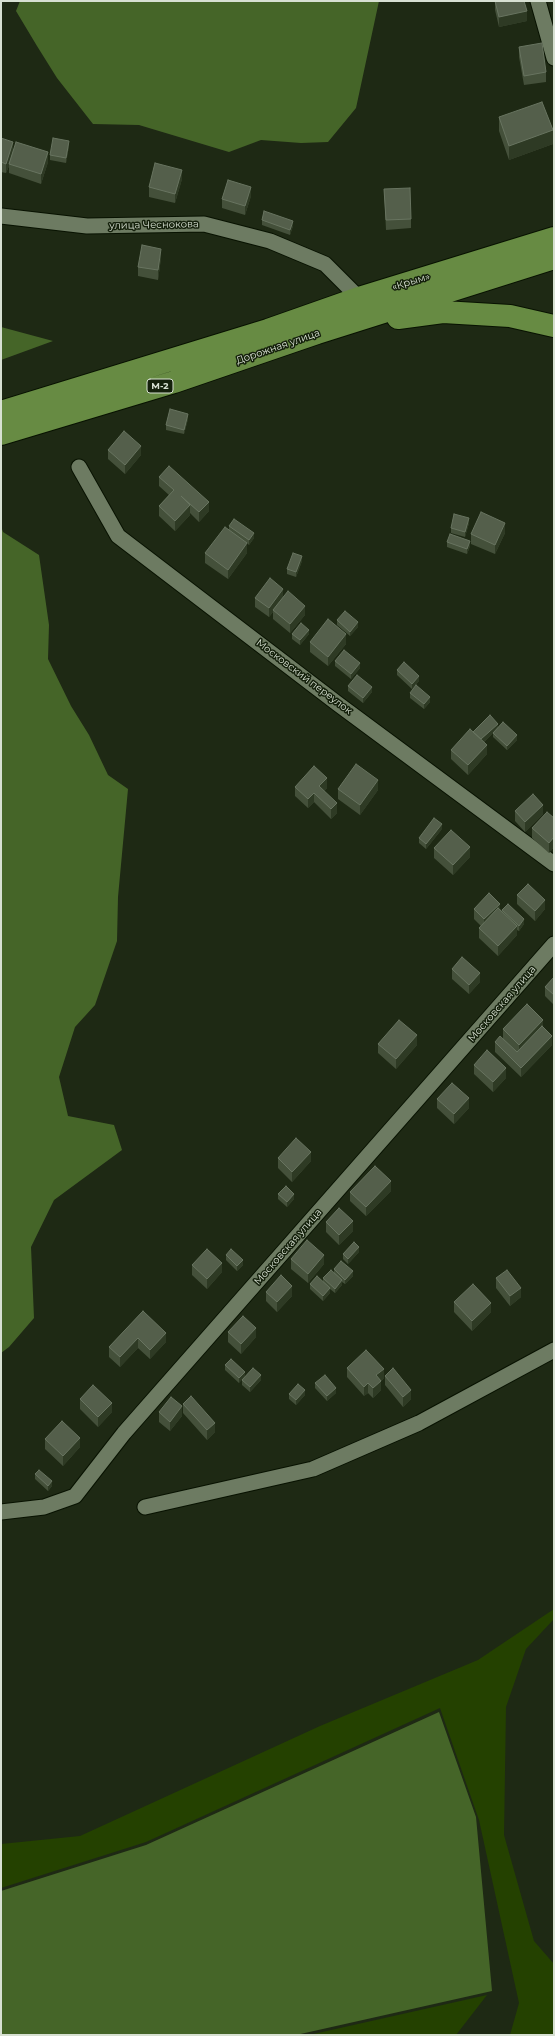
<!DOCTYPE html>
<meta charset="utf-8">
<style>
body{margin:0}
#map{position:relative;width:555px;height:2036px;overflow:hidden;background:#1e2914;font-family:Montserrat,sans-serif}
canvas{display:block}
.frame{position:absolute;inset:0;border:2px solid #d7e0d2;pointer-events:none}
</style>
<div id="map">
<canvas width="555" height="2036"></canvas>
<div class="frame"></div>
</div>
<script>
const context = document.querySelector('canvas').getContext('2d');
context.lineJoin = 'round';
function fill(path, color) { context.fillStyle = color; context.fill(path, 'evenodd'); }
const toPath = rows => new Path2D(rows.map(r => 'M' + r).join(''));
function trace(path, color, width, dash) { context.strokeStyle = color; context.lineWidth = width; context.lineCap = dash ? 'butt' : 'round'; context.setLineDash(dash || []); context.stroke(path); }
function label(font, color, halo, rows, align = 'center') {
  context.font = font + ' Montserrat,sans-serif'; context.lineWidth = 3; context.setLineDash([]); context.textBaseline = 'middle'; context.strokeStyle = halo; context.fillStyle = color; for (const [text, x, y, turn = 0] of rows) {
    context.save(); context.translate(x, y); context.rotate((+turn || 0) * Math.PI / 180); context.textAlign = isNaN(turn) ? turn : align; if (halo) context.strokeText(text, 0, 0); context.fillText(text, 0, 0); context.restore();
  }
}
fill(toPath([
 [554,1609,554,1619,526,1649,506,1707,504,1835,534,1941,554,1964,554,2035,510,2035,519,2003,479,1820,440,1708,146,1842,1,1888,1,1844,80,1836,320,1726,478,1660],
 [487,1995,456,2035,309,2035]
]), '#244100');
fill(toPath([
 [20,1,379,1,356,108,328,142,301,143,261,140,229,152,139,125,93,124,57,78,37,46,16,11],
 [1,327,53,341,1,360],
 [1,526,3,532,39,555,49,625,48,659,71,706,89,735,108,775,128,789,118,897,117,941,95,1005,75,1027,59,1077,68,1116,114,1125,122,1150,54,1200,31,1247,34,1318,9,1347,1,1353],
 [439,1712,476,1817,492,1991,296,2035,1,2035,1,1891,146,1845]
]), '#456528');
const street = toPath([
 [538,1,554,58],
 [1,216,87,226,204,224,270,241,325,264,359,298],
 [79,467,118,536,338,704,554,864],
 [145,1507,313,1469,419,1423,554,1350],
 [1,1512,44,1507,75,1496,124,1433,554,944]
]);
const primary = toPath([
 [398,318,443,312,510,316,554,326],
 [1,412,268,330,359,298,554,238],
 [1,434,174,382,317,333,554,258]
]);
trace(street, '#081201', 17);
trace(primary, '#081201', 24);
trace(street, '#6d7b62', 15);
trace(primary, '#678b43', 22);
fill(toPath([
 [495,1,527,21,499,27,495,10],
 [519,47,546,72,546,82,524,85,519,57],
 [499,117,553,144,509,160,499,131],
 [1,138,13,149,48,162,41,184,9,173,9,166,6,173,1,172],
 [69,146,66,163,50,160,50,155],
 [182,179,175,203,149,197,149,187],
 [384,189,411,219,411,228,386,230],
 [251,196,245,215,222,208,222,199],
 [262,220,293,226,290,235,262,225],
 [161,258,158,280,138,276,138,267],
 [188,419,184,434,166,430,166,425],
 [108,450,141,455,125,474,108,459],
 [159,477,209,511,199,522,190,513,190,515,175,531,159,516,159,506,169,495,159,486],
 [469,523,465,537,451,533,451,528],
 [229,526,254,538,249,545,247,543,247,553,228,579,205,563,205,553,229,530],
 [505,533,495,554,471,544,471,534],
 [447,542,470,546,467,554,447,547],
 [302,561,296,577,287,574,287,569],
 [283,597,305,615,290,633,273,619,273,612,269,617,255,607,255,598],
 [337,620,358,627,350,636,337,625],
 [292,634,309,634,300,645,292,639],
 [310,642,346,644,328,666,310,652],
 [335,661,360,668,351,679,335,666],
 [397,670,419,681,412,689,397,675],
 [348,686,372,692,363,703,348,691],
 [410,693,430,702,424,709,410,698],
 [498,728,517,740,507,750,493,737,493,733,484,742,487,754,468,775,451,759,451,750,473,732],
 [295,787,327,788,324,791,337,813,331,819,314,802,308,808,295,796],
 [338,789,378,790,360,815,338,799],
 [515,811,543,814,525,832,515,821],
 [554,818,554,847,549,853,532,838,532,828],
 [442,829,426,849,419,843,419,838],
 [434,848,470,857,453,875,434,858],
 [517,895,545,909,535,921,517,904],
 [474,909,500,909,502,911,502,910,524,924,519,931,517,930,517,935,498,956,479,938,479,928,481,926,474,919],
 [452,969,480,982,469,994,452,979],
 [554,977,554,1005,545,996,545,987],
 [543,1027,552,1045,521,1077,495,1052,495,1042,503,1039,503,1029],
 [378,1044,417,1045,396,1069,378,1053],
 [474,1065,506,1078,493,1092,474,1074],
 [437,1099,469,1108,454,1124,437,1108],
 [278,1158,311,1161,292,1182,278,1168],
 [391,1191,366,1216,350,1201,350,1192],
 [278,1194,294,1199,287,1207,278,1199],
 [326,1222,353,1231,339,1245,326,1232],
 [359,1252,348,1264,343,1259,343,1254],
 [226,1255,243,1265,237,1271,226,1260],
 [291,1259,324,1264,308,1283,291,1269],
 [192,1265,222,1272,207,1289,192,1275],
 [334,1269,353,1276,345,1284,342,1282,342,1285,335,1293,330,1289,330,1293,323,1301,310,1289,310,1284,323,1282,323,1278,334,1273],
 [496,1278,521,1297,510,1306,496,1288],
 [266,1292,292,1296,277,1312,266,1301],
 [454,1302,491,1312,472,1331,454,1312],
 [143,1311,166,1342,150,1359,138,1348,120,1367,109,1357,109,1347],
 [228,1332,256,1337,241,1354,228,1342],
 [225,1365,245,1372,239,1383,225,1370],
 [347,1368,384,1378,381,1381,381,1390,373,1398,368,1393,364,1396,347,1377],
 [385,1376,411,1399,403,1407,385,1385],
 [242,1380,261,1380,250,1392,242,1385],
 [315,1383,336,1393,327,1401,315,1388],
 [289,1394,305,1395,296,1405,289,1399],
 [80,1399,112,1412,98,1427,80,1409],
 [183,1404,215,1432,207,1440,183,1413],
 [159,1412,182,1416,170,1431,159,1422],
 [45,1439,80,1447,63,1466,45,1449],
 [35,1474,52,1486,48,1491,35,1479]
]), '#44503a');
fill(toPath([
 [527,11,527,21,499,27,499,17],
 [553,130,553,144,509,160,509,146],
 [69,141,69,146,66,163,66,158],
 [13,142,13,151,9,164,9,166,6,173,6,164],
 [48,152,48,162,41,184,41,174],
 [182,170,182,179,175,203,175,194],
 [251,187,251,196,245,215,245,206],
 [293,221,293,226,290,235,290,230],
 [161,249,161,258,158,280,158,270],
 [188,414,188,419,184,434,184,430],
 [141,446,141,455,125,474,125,465],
 [209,502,209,511,199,522,199,512],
 [190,505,190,515,175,531,175,521],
 [469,518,469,523,465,537,465,532],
 [505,523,505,533,495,554,495,545],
 [254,533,254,538,249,545,249,540],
 [470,541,470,546,467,554,467,549],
 [247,543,247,553,228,579,228,570],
 [302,556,302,561,296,577,296,572],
 [283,589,283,598,273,610,273,612,269,617,269,608],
 [305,606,305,615,290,633,290,624],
 [358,622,358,627,350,636,350,632],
 [309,630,309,634,300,645,300,640],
 [346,634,346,644,328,666,328,657],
 [360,663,360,668,351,679,351,674],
 [419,676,419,681,412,689,412,684],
 [372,687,372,692,363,703,363,698],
 [430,697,430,702,424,709,424,704],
 [498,724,498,729,480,745,480,740],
 [517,735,517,740,507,750,507,746],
 [487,745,487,754,468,775,468,765],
 [327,778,327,788,319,796,319,786],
 [378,780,378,790,360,815,360,805],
 [314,793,314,802,308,808,308,799],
 [337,803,337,813,331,819,331,809],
 [543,805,543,814,525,832,525,822],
 [442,824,442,829,426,849,426,844],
 [554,837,554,847,549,853,549,843],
 [470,847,470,857,453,875,453,865],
 [545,900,545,909,535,921,535,911],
 [500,904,500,913,484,929,484,919],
 [524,919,524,924,519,931,519,926],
 [517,926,517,935,498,956,498,946],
 [480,973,480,982,469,994,469,985],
 [543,1020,543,1030,519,1054,519,1045],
 [417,1035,417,1045,396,1069,396,1059],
 [552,1036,552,1045,521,1077,521,1068],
 [506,1068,506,1078,493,1092,493,1082],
 [469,1098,469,1108,454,1124,454,1114],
 [311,1152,311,1161,292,1182,292,1172],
 [391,1181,391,1191,366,1216,366,1207],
 [294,1194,294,1199,287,1207,287,1202],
 [353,1221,353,1231,339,1245,339,1235],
 [359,1247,359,1252,348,1264,348,1259],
 [324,1255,324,1264,308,1283,308,1274],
 [243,1260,243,1265,237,1271,237,1266],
 [222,1263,222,1272,207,1289,207,1279],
 [353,1271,353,1276,345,1284,345,1280],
 [342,1280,342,1285,335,1293,335,1289],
 [292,1286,292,1296,277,1312,277,1302],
 [330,1288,330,1293,323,1301,323,1296],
 [521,1288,521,1297,510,1306,510,1296],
 [491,1303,491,1312,472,1331,472,1321],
 [256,1328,256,1337,241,1354,241,1344],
 [166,1333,166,1342,150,1359,150,1350],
 [138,1338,138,1348,120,1367,120,1357],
 [384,1369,384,1378,376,1385,376,1375],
 [245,1372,245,1377,239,1383,239,1378],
 [261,1375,261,1380,250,1392,250,1387],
 [381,1381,381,1390,373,1398,373,1388],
 [368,1383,368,1393,364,1396,364,1387],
 [336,1388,336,1393,327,1401,327,1396],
 [305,1390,305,1395,296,1405,296,1400],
 [411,1390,411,1399,403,1407,403,1397],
 [112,1403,112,1412,98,1427,98,1417],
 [182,1406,182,1416,170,1431,170,1422],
 [215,1423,215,1432,207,1440,207,1430],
 [80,1438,80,1447,63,1466,63,1456],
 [52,1481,52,1486,48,1491,48,1486]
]), '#2e3a24');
const building = toPath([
 [495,1,524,1,527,11,499,17,495,1],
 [542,43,546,72,524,76,519,47,542,43],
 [542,102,553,130,509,146,499,117,542,102],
 [1,138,13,142,6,164,1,162,1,138],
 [53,138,69,141,66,158,50,155,53,138],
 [16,142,48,152,41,174,9,164,16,142],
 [155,163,182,170,175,194,149,187,155,163],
 [228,180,251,187,245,206,222,199,228,180],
 [410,188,411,219,386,220,384,189,410,188],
 [264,211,293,221,290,230,262,220,264,211],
 [142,245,161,249,158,270,138,267,142,245],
 [170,409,188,414,184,430,166,425,170,409],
 [124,431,141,446,125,465,108,450,124,431],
 [169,466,209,502,199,512,181,496,190,505,175,521,159,506,174,490,159,477,169,466],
 [481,512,505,523,495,545,471,534,481,512],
 [454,514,469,518,465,532,451,528,454,514],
 [234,519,254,533,249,540,229,526,234,519],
 [225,527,247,543,228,570,205,553,225,527],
 [450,534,470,541,467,549,447,542,450,534],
 [293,553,302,556,296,572,287,569,293,553],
 [270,578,283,589,269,608,255,598,270,578],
 [288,591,305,606,290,624,273,610,288,591],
 [345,611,358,622,350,632,337,620,345,611],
 [328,619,346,634,328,657,310,642,328,619],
 [301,623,309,630,300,640,292,634,301,623],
 [344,650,360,663,351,674,335,661,344,650],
 [404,662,419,676,412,684,397,670,404,662],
 [357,675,372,687,363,698,348,686,357,675],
 [416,685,430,697,424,704,410,693,416,685],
 [490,715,498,724,481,739,473,732,490,715],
 [503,722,517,735,507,746,493,733,503,722],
 [470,729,487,745,468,765,451,750,470,729],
 [356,764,378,780,360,805,338,789,356,764],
 [314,766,327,778,319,786,337,803,331,809,314,793,308,799,295,787,314,766],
 [533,794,543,805,525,822,515,811,533,794],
 [547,812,554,818,554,837,549,843,532,828,547,812],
 [434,818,442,824,426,844,419,838,434,818],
 [451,830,470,847,453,865,434,848,451,830],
 [528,884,545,900,535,911,517,895,528,884],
 [489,893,500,904,484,919,474,909,489,893],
 [508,904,524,919,519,926,502,910,508,904],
 [498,908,517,926,498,946,479,928,498,908],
 [462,957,480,973,469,985,452,969,462,957],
 [554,977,554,995,545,987,554,977],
 [527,1004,543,1020,519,1045,503,1029,527,1004],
 [399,1020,417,1035,396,1059,378,1044,399,1020],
 [542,1026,552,1036,521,1068,495,1042,500,1036,517,1052,542,1026],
 [487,1050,506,1068,493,1082,474,1065,487,1050],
 [452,1083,469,1098,454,1114,437,1099,452,1083],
 [296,1138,311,1152,292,1172,278,1158,296,1138],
 [375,1166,391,1181,366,1207,350,1192,375,1166],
 [286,1186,294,1194,287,1202,278,1194,286,1186],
 [339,1208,353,1221,339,1235,326,1222,339,1208],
 [307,1240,324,1255,308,1274,291,1259,307,1240],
 [354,1242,359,1247,348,1259,343,1254,354,1242],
 [207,1249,222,1263,207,1279,192,1265,207,1249],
 [231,1249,243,1260,237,1266,226,1255,231,1249],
 [341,1261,353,1271,345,1280,334,1269,341,1261],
 [331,1270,342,1280,335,1289,323,1278,331,1270],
 [507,1270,521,1288,510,1296,496,1278,507,1270],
 [281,1275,292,1286,277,1302,266,1292,281,1275],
 [317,1276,330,1288,323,1296,310,1284,317,1276],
 [473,1284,491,1303,472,1321,454,1302,473,1284],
 [143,1311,166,1333,150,1350,138,1338,120,1357,109,1347,143,1311],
 [243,1316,256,1328,241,1344,228,1332,243,1316],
 [366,1350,384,1369,376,1375,381,1381,373,1388,368,1383,364,1387,347,1368,366,1350],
 [231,1359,245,1372,239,1378,225,1365,231,1359],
 [253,1368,261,1375,250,1387,242,1380,253,1368],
 [393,1368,411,1390,403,1397,385,1376,393,1368],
 [325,1375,336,1388,327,1396,315,1383,325,1375],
 [298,1384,305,1390,296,1400,289,1394,298,1384],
 [93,1385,112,1403,98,1417,80,1399,93,1385],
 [191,1396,215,1423,207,1430,183,1404,191,1396],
 [171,1397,182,1406,170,1422,159,1412,171,1397],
 [62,1421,80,1438,63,1456,45,1439,62,1421],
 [39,1470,52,1481,48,1486,35,1474,39,1470]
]);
fill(building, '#545f4b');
trace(building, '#687460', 1);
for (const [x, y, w] of [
 [160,386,26]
]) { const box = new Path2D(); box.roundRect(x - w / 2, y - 7, w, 14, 3); context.fillStyle = '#14200b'; context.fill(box); trace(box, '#d7e0d2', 1); }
label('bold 9px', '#d7e0d2', null, [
 ["М-2",160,386]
]);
label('10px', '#d7e0d2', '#14200b', [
 ["улица Чеснокова",154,225,-1],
 ["«Крым»",411,282,-17],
 ["Дорожная улица",278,347,-19],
 ["Московский переулок",304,677,37],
 ["Московская улица",502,1004,-49],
 ["Московская улица",288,1247,-49]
]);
</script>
